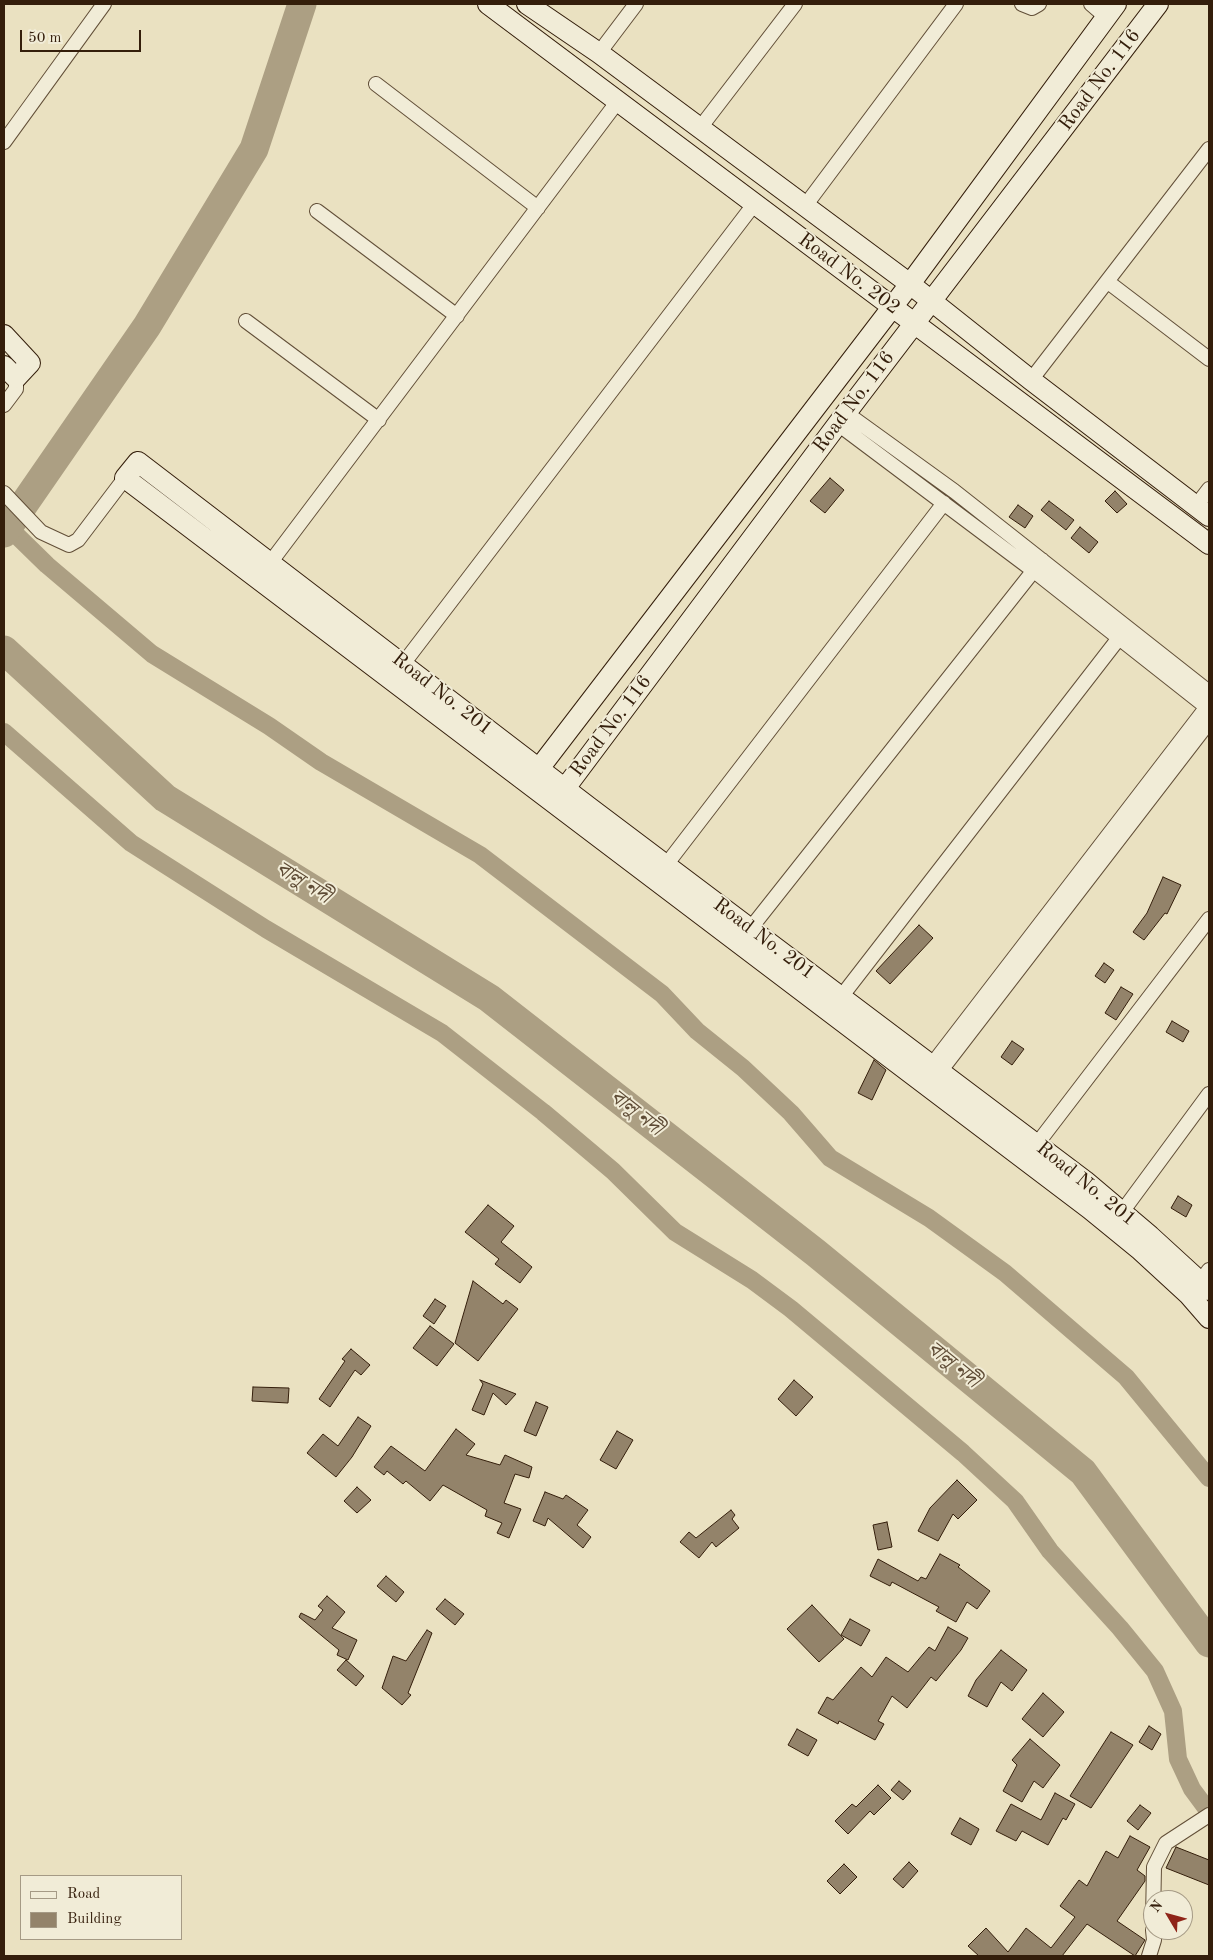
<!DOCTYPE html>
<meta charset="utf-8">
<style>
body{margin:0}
#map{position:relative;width:1213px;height:1960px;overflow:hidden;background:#eae1c1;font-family:"Old Standard TT",serif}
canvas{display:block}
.frame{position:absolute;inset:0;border:5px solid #341e0b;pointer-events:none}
.legend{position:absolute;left:20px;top:1875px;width:162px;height:65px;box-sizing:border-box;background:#f1ecd7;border:1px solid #a59a85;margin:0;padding:6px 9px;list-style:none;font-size:15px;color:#341e0b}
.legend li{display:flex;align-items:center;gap:10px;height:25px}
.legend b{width:25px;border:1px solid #a59a85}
.north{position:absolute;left:1143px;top:1890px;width:50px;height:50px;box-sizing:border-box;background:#f1ecd7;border:1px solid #a59a85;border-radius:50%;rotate:307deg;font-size:14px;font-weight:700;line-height:20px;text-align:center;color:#341e0b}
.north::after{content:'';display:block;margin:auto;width:18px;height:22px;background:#8f2418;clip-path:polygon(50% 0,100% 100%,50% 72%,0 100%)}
.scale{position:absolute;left:20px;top:30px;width:121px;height:22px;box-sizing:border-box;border:2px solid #341e0b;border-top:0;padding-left:6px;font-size:15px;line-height:18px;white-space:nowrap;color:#341e0b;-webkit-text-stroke:4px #f1ecd7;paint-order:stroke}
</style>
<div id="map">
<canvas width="1213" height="1960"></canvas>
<div class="frame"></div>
<ul class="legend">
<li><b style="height:6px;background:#f1ecd7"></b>Road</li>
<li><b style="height:14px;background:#93836a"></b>Building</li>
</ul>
<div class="north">N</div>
<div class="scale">50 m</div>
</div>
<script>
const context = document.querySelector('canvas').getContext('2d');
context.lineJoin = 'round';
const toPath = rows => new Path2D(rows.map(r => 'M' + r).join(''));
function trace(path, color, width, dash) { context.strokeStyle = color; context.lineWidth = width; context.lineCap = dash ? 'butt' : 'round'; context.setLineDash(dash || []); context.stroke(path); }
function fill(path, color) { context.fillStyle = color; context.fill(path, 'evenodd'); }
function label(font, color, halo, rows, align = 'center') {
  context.font = font + ' "Old Standard TT","Noto Serif Bengali",serif'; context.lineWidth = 4; context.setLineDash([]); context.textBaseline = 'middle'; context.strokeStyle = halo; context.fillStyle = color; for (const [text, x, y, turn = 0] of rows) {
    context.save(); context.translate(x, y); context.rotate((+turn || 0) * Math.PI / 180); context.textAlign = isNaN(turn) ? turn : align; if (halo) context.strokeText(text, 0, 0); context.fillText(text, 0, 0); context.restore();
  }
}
trace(toPath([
 [4,523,47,565,152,654,269,726,321,762,480,855,662,994,697,1031,743,1068,791,1113,830,1158,929,1218,1005,1273,1126,1377,1209,1478],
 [4,732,131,843,266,929,442,1033,543,1112,613,1171,675,1232,752,1280,791,1309,963,1453,1015,1501,1050,1551,1120,1628,1155,1671,1173,1711,1178,1759,1192,1789,1209,1812]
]), '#ac9f83', 18);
trace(toPath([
 [4,533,147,326,254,149,302,4],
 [4,650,165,798,489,998,816,1253,1083,1472,1209,1643]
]), '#ac9f83', 29);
const building = toPath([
 [830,478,844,490,825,513,810,501,830,478],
 [1115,491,1127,504,1117,513,1105,501,1115,491],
 [1049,501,1074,520,1066,530,1041,510,1049,501],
 [1018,505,1033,516,1025,528,1009,517,1018,505],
 [1080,527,1098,542,1089,553,1071,538,1080,527],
 [1163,877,1181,885,1167,914,1165,913,1144,940,1133,932,1147,913,1163,877],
 [919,925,933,938,890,984,876,971,919,925],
 [1104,963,1114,970,1105,983,1095,976,1104,963],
 [1121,987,1133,994,1116,1020,1105,1013,1121,987],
 [1172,1021,1189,1031,1183,1042,1166,1032,1172,1021],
 [1012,1041,1024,1049,1012,1065,1001,1057,1012,1041],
 [874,1060,886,1070,872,1100,858,1093,874,1060],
 [1178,1196,1192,1205,1186,1217,1171,1208,1178,1196],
 [488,1205,514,1226,501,1242,532,1267,520,1283,495,1264,499,1259,465,1232,488,1205],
 [473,1281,503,1304,506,1300,518,1309,478,1361,455,1343,473,1281],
 [435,1299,446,1306,434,1324,423,1316,435,1299],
 [430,1326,454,1344,437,1366,413,1348,430,1326],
 [351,1349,370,1365,361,1375,355,1370,330,1407,319,1399,345,1361,342,1359,351,1349],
 [480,1380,516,1394,506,1405,493,1393,484,1415,472,1410,483,1384,480,1380],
 [794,1380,813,1397,796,1416,778,1399,794,1380],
 [253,1387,289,1388,288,1403,252,1401,253,1387],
 [536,1402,548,1407,536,1436,524,1431,536,1402],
 [358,1417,371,1426,352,1457,336,1477,307,1453,323,1434,338,1446,358,1417],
 [456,1429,475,1444,466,1455,500,1465,505,1455,532,1467,529,1478,515,1474,504,1503,521,1509,509,1538,497,1533,502,1523,485,1516,487,1510,443,1485,430,1501,406,1481,403,1484,387,1471,384,1475,374,1467,391,1446,425,1471,456,1429],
 [617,1431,633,1440,616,1469,600,1460,617,1431],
 [957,1480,977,1500,958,1519,953,1514,938,1541,918,1531,930,1508,957,1480],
 [357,1487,371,1500,357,1513,344,1501,357,1487],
 [545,1492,563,1499,566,1495,588,1510,577,1525,591,1537,583,1548,548,1518,545,1526,533,1521,545,1492],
 [731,1510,735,1515,732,1519,739,1528,716,1547,712,1542,699,1558,680,1542,689,1532,696,1538,731,1510],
 [887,1522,892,1547,878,1550,873,1525,887,1522],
 [940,1554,960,1565,958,1567,990,1591,977,1609,967,1602,956,1622,936,1611,939,1607,892,1582,890,1586,870,1576,878,1559,918,1581,921,1577,926,1579,940,1554],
 [386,1576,404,1592,396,1602,377,1586,386,1576],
 [327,1596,345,1612,332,1628,357,1640,348,1660,337,1655,339,1650,299,1617,301,1613,315,1620,323,1610,318,1606,327,1596],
 [445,1599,464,1614,455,1625,436,1609,445,1599],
 [812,1605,844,1639,819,1662,787,1629,812,1605],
 [850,1619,870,1630,861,1646,841,1635,850,1619],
 [948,1627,968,1638,961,1650,936,1681,931,1677,907,1708,892,1696,878,1721,884,1724,875,1740,839,1721,838,1724,818,1713,827,1697,833,1700,861,1667,872,1677,886,1657,908,1672,929,1647,935,1651,948,1627],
 [427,1630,432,1633,408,1693,411,1695,402,1705,382,1688,393,1656,406,1661,427,1630],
 [1001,1650,1027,1670,1012,1691,1001,1682,987,1707,968,1696,976,1680,1001,1650],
 [346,1660,364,1676,356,1686,337,1670,346,1660],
 [1043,1693,1064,1712,1043,1737,1022,1719,1043,1693],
 [1149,1726,1161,1734,1152,1750,1139,1742,1149,1726],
 [797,1729,817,1740,808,1756,788,1745,797,1729],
 [1111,1732,1133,1745,1091,1808,1070,1796,1111,1732],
 [1030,1739,1060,1765,1043,1788,1034,1781,1022,1802,1003,1791,1017,1765,1012,1760,1030,1739],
 [899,1781,911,1791,903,1800,891,1790,899,1781],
 [878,1785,891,1798,874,1815,870,1811,848,1834,835,1821,852,1804,856,1807,878,1785],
 [1055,1793,1075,1804,1066,1820,1063,1818,1048,1845,1022,1831,1016,1841,996,1831,1011,1804,1041,1820,1055,1793],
 [1140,1805,1151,1813,1138,1830,1127,1821,1140,1805],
 [960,1818,979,1829,971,1845,951,1834,960,1818],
 [1130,1836,1150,1847,1137,1870,1145,1876,1145,1881,1117,1921,1145,1940,1135,1956,1087,1924,1062,1956,979,1956,968,1946,986,1928,1008,1952,1026,1928,1051,1948,1075,1917,1060,1906,1079,1880,1087,1886,1106,1851,1118,1858,1130,1836],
 [1176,1847,1209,1860,1209,1885,1166,1868,1176,1847],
 [909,1862,918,1871,903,1888,893,1879,909,1862],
 [844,1864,857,1877,840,1894,827,1881,844,1864]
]);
fill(building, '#93836a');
trace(building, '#341e0b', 1);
const street = toPath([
 [1022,4,1032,8,1039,4],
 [1091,4,1106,17],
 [599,53,636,4],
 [376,84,538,208],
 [700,128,795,4],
 [4,142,104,4],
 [805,206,956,4],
 [317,211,457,316],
 [1108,282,1209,359],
 [246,321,379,420],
 [1031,380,1209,149],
 [4,405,16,389,16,378],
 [846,413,954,491,1209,692],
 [838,424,1034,571,1209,709],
 [4,493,41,532,69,545,78,540,125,478],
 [1196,506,1209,489],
 [270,563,618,101],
 [403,664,755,203],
 [666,865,944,503],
 [750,929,1042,560],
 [841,997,1119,638],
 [927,1071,1209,704],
 [935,1078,1209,722],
 [1037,1144,1209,919],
 [1122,1212,1209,1094],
 [1200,1282,1209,1270],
 [1153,1919,1154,1867,1166,1843,1209,1815],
 [1149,1956,1154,1940,1153,1930]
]);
const secondary = toPath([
 [488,4,1209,544],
 [527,4,599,53,910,284,1031,380,1209,516],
 [4,335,30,363,16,378,4,366],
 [531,779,910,284,1116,4],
 [557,799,846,413,1158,4],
 [1209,1290,1150,1236,1085,1181,590,808,138,462,125,478,1090,1209,1139,1249,1189,1295,1209,1318]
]);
trace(street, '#624f38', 16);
trace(secondary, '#341e0b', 22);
trace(street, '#f1ecd7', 14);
trace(secondary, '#f1ecd7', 20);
label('20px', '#341e0b', '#f1ecd7', [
 ["Road No. 116",1100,80,-53],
 ["Road No. 202",849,274,37],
 ["Road No. 116",854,402,-53],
 ["Road No. 201",442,694,38],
 ["Road No. 116",611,726,-53],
 ["Road No. 201",764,939,37],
 ["Road No. 201",1086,1184,39]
]);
label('italic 21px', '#5e4b35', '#f1ecd7', [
 ["বালু নদী",303,883,32],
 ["বালু নদী",636,1113,38],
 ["বালু নদী",953,1365,39]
]);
</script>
